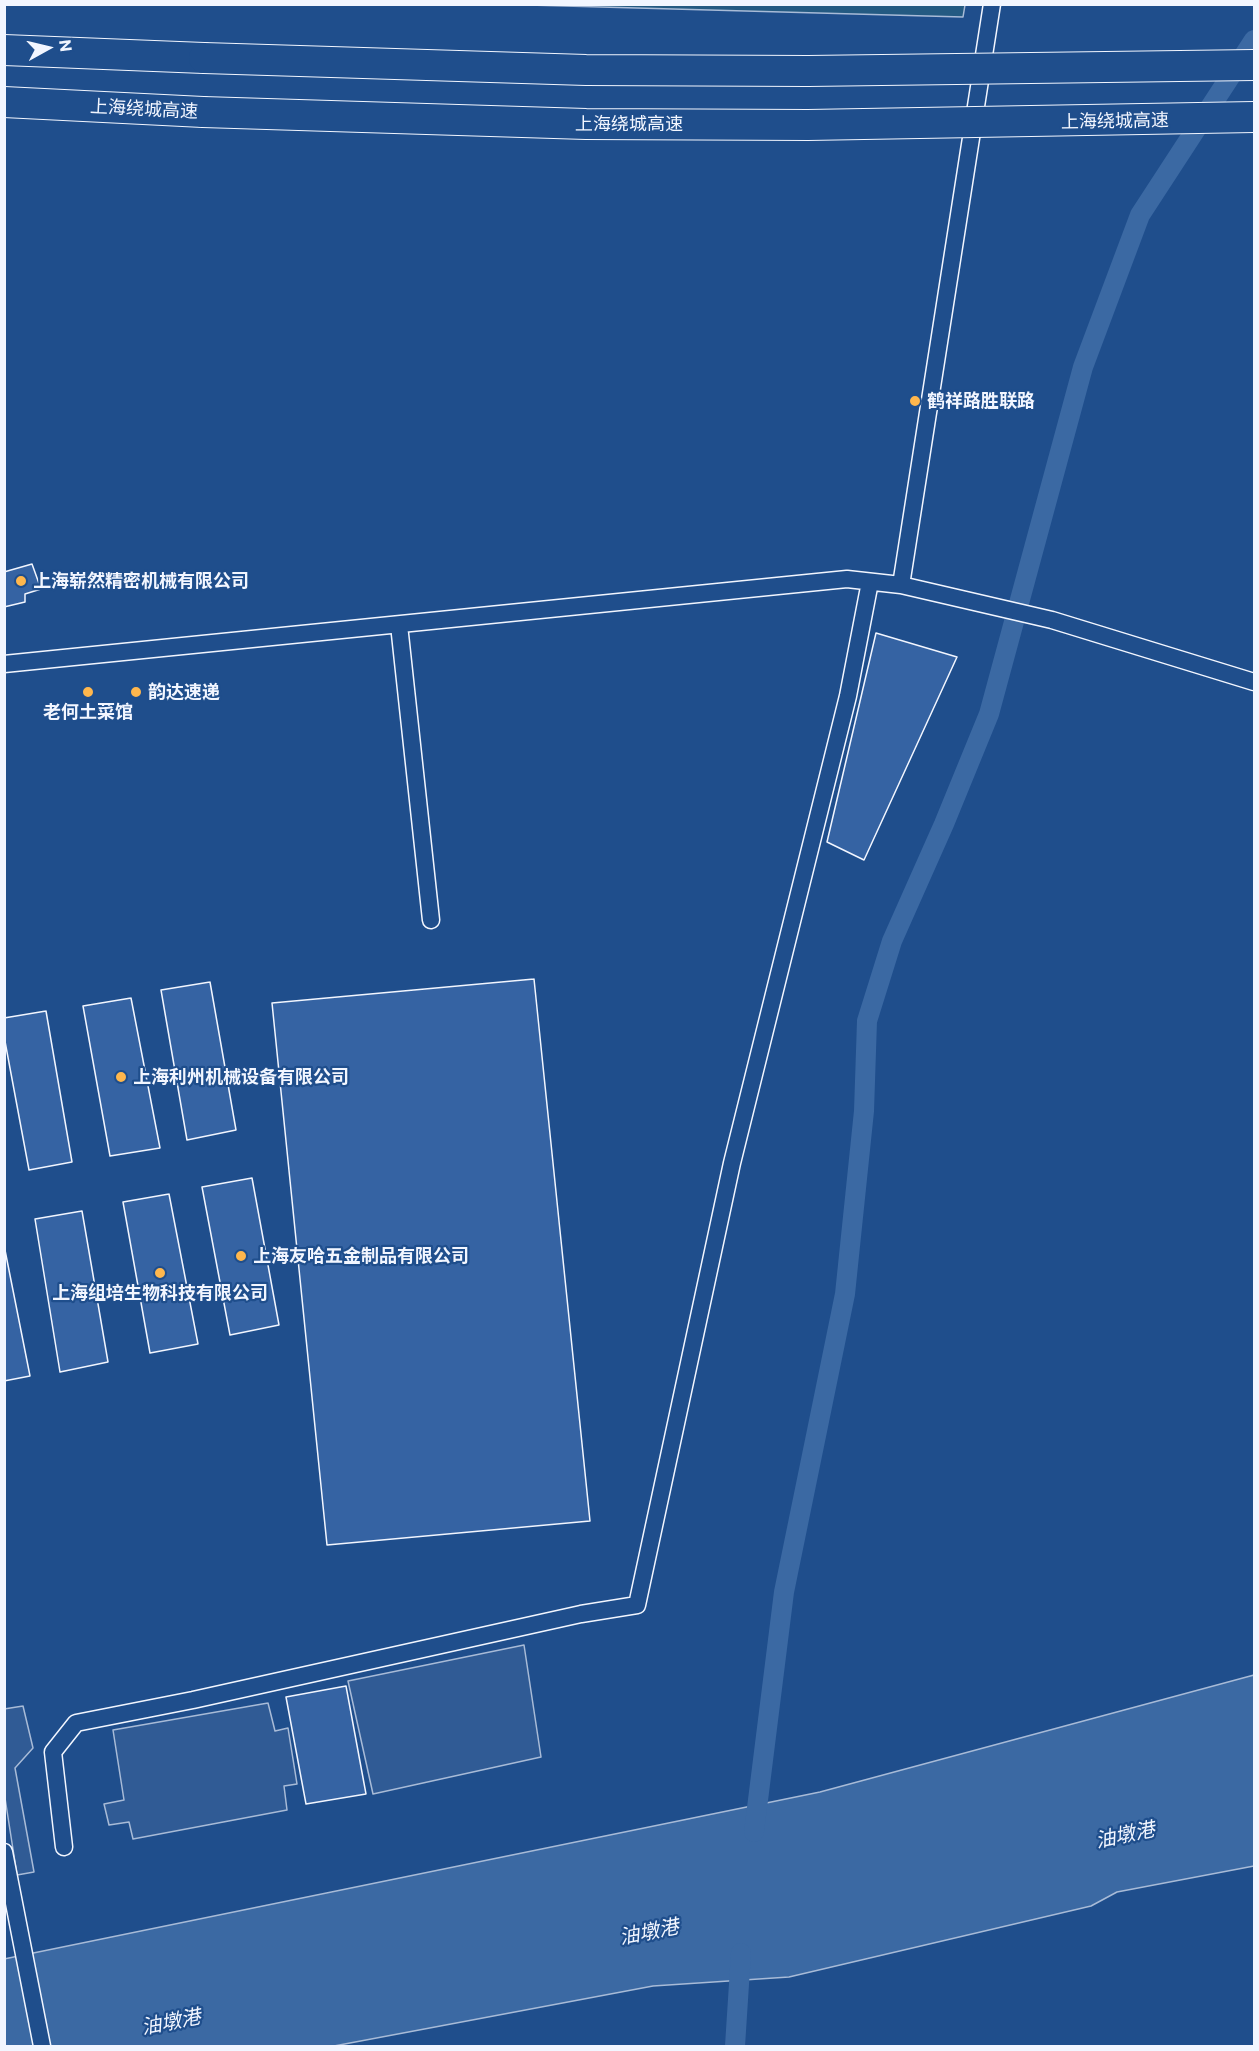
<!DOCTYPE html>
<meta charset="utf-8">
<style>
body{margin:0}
#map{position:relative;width:1259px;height:2051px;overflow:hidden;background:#1f4e8c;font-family:Commissioner,sans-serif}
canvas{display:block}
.frame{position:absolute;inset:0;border:6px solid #f2f6ff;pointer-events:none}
.north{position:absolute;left:18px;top:18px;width:60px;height:60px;-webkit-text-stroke:4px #1f4e8c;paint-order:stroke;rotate:82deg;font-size:16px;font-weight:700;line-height:24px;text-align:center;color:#f2f6ff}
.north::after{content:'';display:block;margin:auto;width:21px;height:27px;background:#f2f6ff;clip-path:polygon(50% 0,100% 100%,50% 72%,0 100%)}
</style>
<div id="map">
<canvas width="1259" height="2051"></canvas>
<div class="frame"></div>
<div class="north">N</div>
</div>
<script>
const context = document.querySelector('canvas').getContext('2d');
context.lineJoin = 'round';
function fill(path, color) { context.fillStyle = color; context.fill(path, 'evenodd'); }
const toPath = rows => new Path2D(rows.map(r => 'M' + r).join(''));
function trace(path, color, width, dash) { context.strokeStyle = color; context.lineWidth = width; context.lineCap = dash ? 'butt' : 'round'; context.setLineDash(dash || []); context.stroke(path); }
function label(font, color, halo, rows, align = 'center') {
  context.font = font + ' Commissioner,"Noto Sans SC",sans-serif'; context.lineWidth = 4.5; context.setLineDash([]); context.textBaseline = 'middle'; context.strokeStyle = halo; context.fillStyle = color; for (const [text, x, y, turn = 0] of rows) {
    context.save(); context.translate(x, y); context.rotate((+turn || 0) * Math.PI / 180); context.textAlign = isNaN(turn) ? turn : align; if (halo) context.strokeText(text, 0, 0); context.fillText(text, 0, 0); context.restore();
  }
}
const green = toPath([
 [528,5,965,4,965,5,963,17,528,5]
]);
fill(green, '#245a82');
trace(green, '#a8bbd7', 1.5);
const parking = toPath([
 [524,1645,541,1757,373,1794,348,1681,524,1645],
 [268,1703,275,1731,288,1728,297,1784,284,1786,287,1810,133,1839,129,1822,109,1825,104,1804,124,1800,113,1730,268,1703],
 [23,1706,33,1748,15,1768,34,1872,17,1875,5,1798,4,1709,23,1706]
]);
fill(parking, '#305b95');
trace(parking, '#a8bbd7', 1.5);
const water = toPath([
 [1254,1675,1254,1866,1117,1892,1091,1906,789,1977,653,1986,334,2046,5,2046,4,1959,820,1792,1254,1675]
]);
fill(water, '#3b69a3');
trace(water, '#a8bbd7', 1.5);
trace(toPath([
 [754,1832,784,1592,845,1294,864,1111,867,1021,892,941,944,824,989,714,1083,367,1140,215,1254,40],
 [735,2046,741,1953]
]), '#3b69a3', 20);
const building = toPath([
 [32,564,41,589,25,594,25,602,4,607,4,572,32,564],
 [876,633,957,657,864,860,827,842,876,633],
 [534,979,590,1521,327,1545,272,1003,534,979],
 [210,982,236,1130,187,1140,161,990,210,982],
 [131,998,160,1148,110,1156,83,1006,131,998],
 [46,1011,72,1162,29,1170,4,1036,4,1018,46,1011],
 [252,1178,279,1325,230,1335,202,1187,252,1178],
 [169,1194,198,1344,150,1353,123,1202,169,1194],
 [82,1211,108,1362,60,1372,35,1219,82,1211],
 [4,1245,30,1376,4,1381,4,1245],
 [346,1686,366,1794,306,1804,286,1697,346,1686]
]);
fill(building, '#3563a3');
trace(building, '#f2f6ff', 1.5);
const street = toPath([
 [901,585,992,4],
 [399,625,431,920],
 [4,664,847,579,901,585,1052,620,1254,682],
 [64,1847,53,1752,76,1723,193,1700,581,1614,637,1605,732,1163,848,696,870,582],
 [4,1852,42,2046]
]);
const highway = toPath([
 [4,50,204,58],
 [4,102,203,112]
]);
trace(street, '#f2f6ff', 19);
trace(highway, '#f2f6ff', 32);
trace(street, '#1f4e8c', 16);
trace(highway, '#1f4e8c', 30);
const highwayBridge = toPath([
 [204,58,586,70,808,71,1254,65],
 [203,112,586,124,808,125,1254,117]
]);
trace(highwayBridge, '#f2f6ff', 32, []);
trace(highwayBridge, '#1f4e8c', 30);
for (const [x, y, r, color] of [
 [915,401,6,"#ffb74d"],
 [21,581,6,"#ffb74d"],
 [88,692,6,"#ffb74d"],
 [136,692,6,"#ffb74d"],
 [121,1077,6,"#ffb74d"],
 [241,1256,6,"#ffb74d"],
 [160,1273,6,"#ffb74d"]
]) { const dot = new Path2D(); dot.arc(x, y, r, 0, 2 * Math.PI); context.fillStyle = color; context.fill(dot); trace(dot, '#1f4e8c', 2); }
label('18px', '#f2f6ff', '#1f4e8c', [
 ["上海绕城高速",144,109,3],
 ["上海绕城高速",1115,121,-1],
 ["上海绕城高速",629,124]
]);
label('bold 18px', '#f2f6ff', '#1f4e8c', [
 ["鹤祥路胜联路",927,401],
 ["上海崭然精密机械有限公司",33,581],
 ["韵达速递",148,692],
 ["老何土菜馆",88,712,"center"],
 ["上海利州机械设备有限公司",133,1077],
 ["上海友哈五金制品有限公司",253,1256],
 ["上海组培生物科技有限公司",160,1293,"center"]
], 'left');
label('italic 20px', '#f2f6ff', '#1f4e8c', [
 ["油墩港",1125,1835,-12],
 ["油墩港",649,1932,-11],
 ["油墩港",171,2022,-11]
]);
</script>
